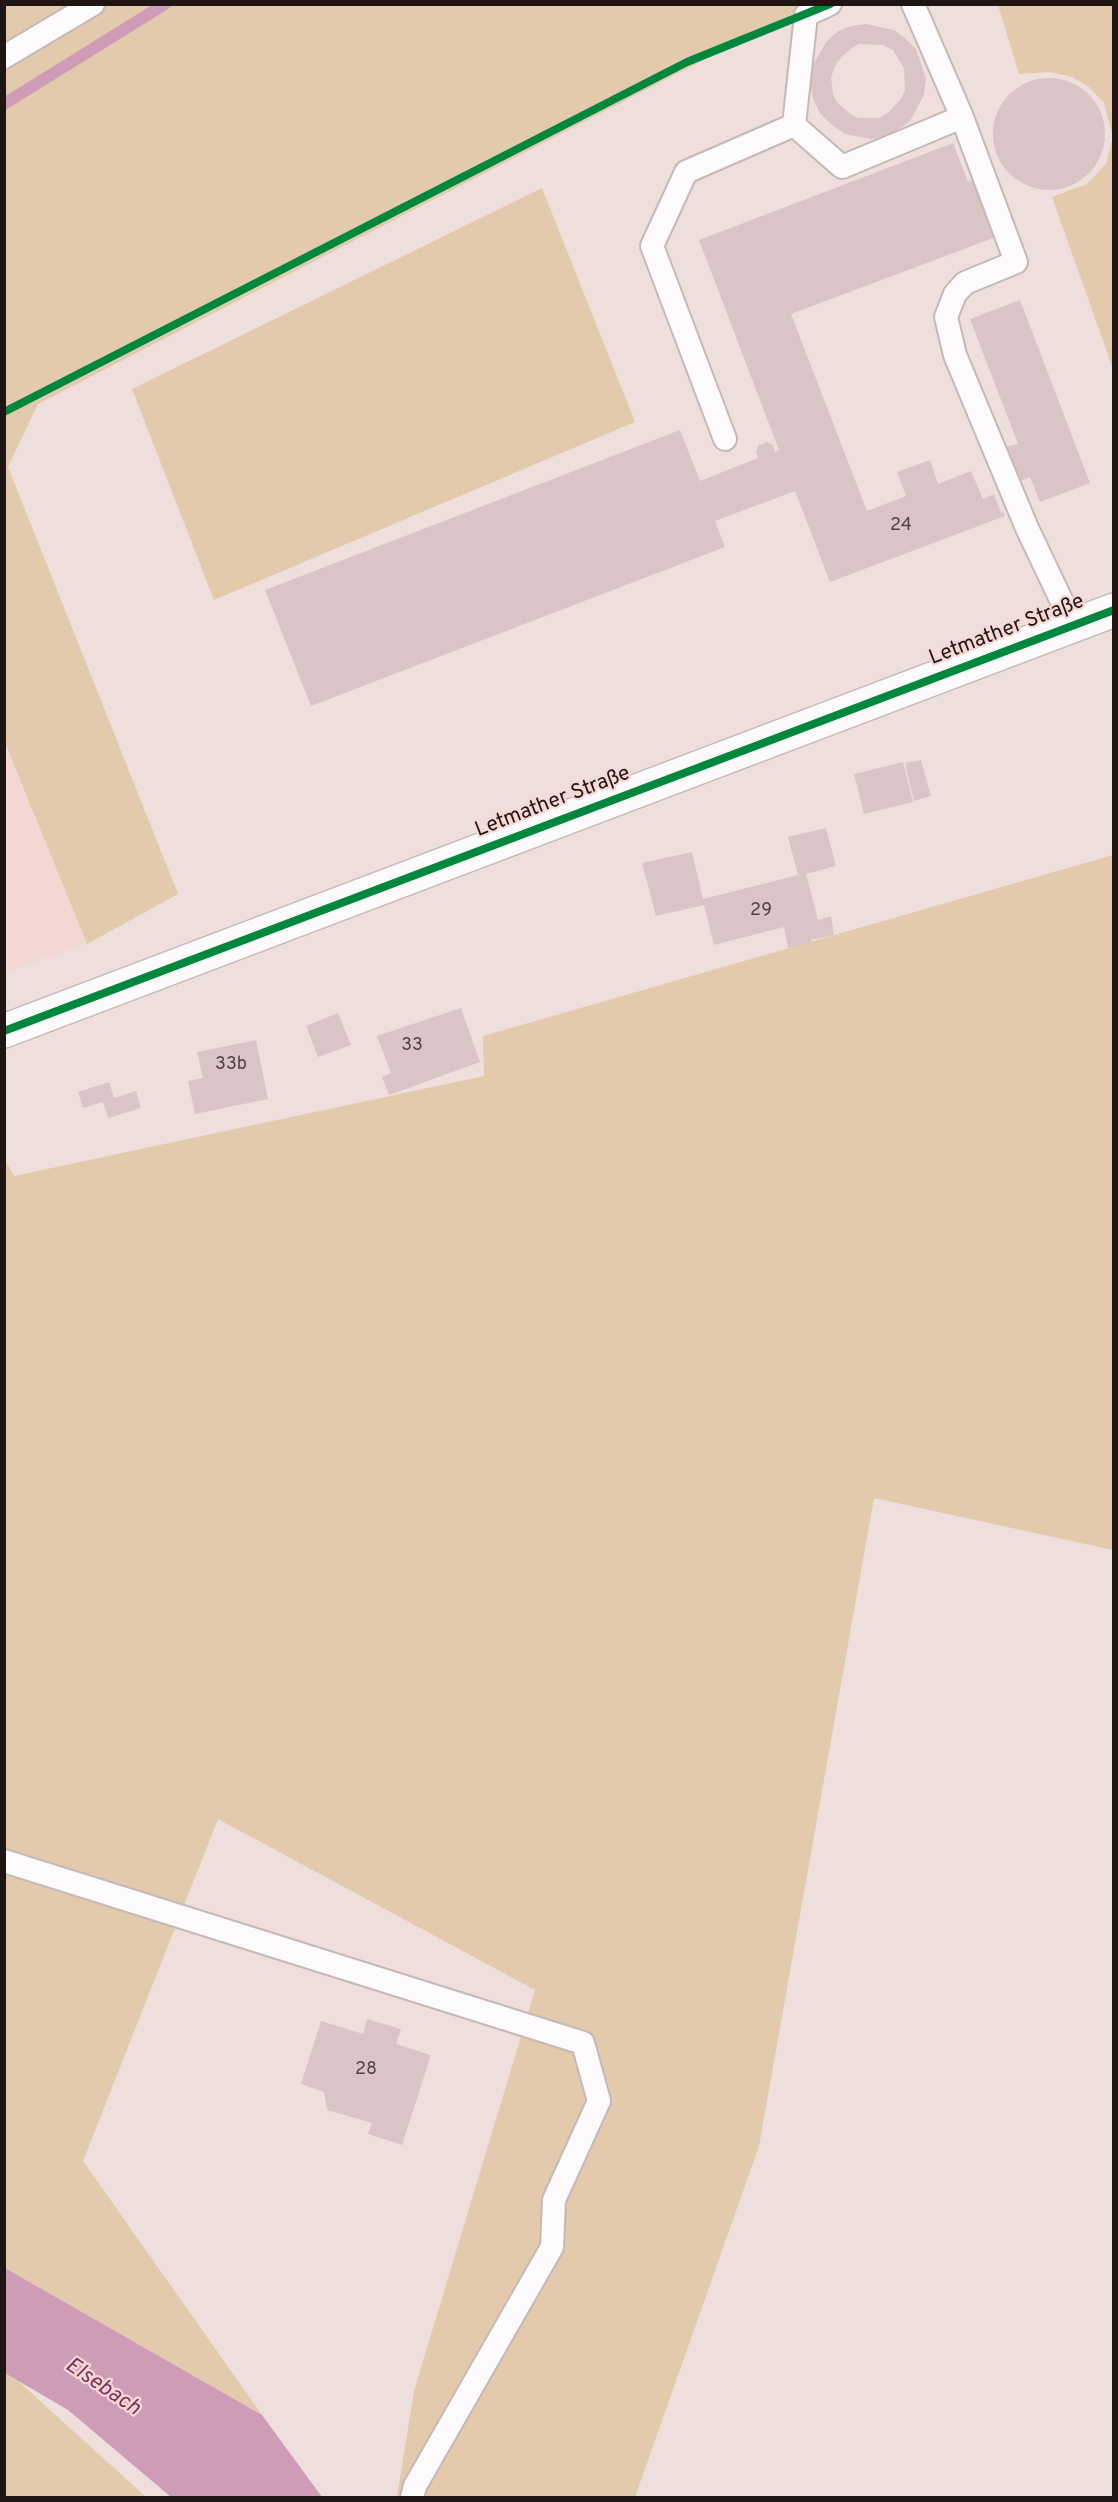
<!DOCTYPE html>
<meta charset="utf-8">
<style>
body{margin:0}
#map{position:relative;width:1118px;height:2502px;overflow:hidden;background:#eedfdc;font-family:Overpass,sans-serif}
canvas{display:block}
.frame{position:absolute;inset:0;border:6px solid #1f1513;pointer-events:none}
</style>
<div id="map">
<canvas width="1118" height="2502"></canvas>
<div class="frame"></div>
</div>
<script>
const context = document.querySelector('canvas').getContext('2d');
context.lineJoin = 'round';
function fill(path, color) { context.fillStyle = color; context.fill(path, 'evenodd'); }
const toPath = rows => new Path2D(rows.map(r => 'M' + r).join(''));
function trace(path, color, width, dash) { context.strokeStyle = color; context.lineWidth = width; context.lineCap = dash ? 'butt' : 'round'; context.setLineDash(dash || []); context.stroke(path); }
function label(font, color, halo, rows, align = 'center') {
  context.font = font + ' Overpass,sans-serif'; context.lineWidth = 4.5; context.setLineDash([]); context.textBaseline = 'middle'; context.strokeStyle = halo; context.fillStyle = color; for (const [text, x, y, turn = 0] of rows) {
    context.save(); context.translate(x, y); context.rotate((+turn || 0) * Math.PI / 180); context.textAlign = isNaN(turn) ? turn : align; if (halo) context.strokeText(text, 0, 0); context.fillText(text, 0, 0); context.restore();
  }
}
fill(toPath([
 [4,743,87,944,5,972,4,972]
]), '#f2d7d2');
fill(toPath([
 [4,5,810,5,38,404,8,467,178,894,87,944,5,743],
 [998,5,1113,5,1113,369,1052,197,1087,184,1106,164,1113,137,1104,103,1089,87,1072,77,1050,72,1019,74],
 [542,188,635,422,214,600,132,389],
 [1113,855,1113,1550,874,1498,759,2146,635,2497,397,2497,414,2391,535,1990,218,1819,83,2161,262,2415,5,2268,4,1158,14,1176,484,1076,483,1036],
 [6,2370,146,2497,5,2498]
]), '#e3caad');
fill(toPath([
 [5,2268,262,2415,322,2497,171,2497,68,2410,5,2373]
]), '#ce9cb7');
trace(toPath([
 [4,104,165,4]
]), '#ce9cb7', 12);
fill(toPath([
 [866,24,894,30,905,38,916,49,926,79,924,95,910,121,887,137,871,139,845,134,832,125,820,113,813,99,810,82,812,67,826,42,838,31,852,26],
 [859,44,883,45,893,50,904,68,905,90,901,99,888,113,879,118,858,118,850,114,836,101,833,94,831,77,837,62,850,49],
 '993 134a56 56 0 1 1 112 0a56 56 0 1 1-112 0Z',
 [953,143,968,182,974,179,996,237,791,314,867,511,906,496,897,472,930,460,938,484,971,471,983,499,994,494,1001,513,1003,512,1005,516,830,582,795,491,715,521,725,547,311,706,265,590,680,430,700,481,758,458,756,451,759,445,767,442,773,445,775,452,779,450,699,240],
 [1020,300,1090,483,1040,502,1030,477,1019,482,1006,447,1018,444,970,319],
 [921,760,931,796,914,801,905,763],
 [903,762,913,802,864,814,854,774],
 [826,828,836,866,806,874,818,920,831,916,834,935,811,940,812,943,788,948,784,927,714,945,704,905,656,916,642,863,692,852,703,899,798,875,788,837],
 [461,1008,480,1062,389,1095,382,1077,391,1073,377,1036],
 [338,1013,351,1045,318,1057,306,1026],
 [256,1040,268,1099,195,1114,188,1081,203,1078,197,1052],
 [109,1082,114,1098,136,1091,141,1108,108,1118,103,1102,83,1108,78,1092],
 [367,2019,401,2029,396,2044,431,2055,402,2145,368,2134,372,2123,327,2110,324,2092,301,2084,321,2021,363,2034]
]), '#d9c5c6');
const service = toPath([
 [913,4,962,117,1016,262,965,283,955,294,946,317,955,355,1027,528,1073,625],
 [4,57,93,4],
 [794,125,842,167,962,117],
 [725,439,652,246,686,172,794,125,806,15,830,4],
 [4,1861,583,2043,599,2101,554,2200,552,2247,415,2486,412,2498]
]);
const primary = toPath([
 [4,1031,1114,610]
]);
trace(service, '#c5b9b7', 26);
trace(primary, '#c5b9b7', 36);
trace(toPath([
 [4,412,570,120,687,62,774,28]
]), '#c6c1bf', 4, [4.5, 3]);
trace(service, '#fcfafa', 22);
trace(primary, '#fcfafa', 33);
trace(toPath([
 [4,412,687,62,830,4],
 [4,1031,1114,610]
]), '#00873e', 8);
label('18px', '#504442', null, [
 ["24",901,526],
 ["29",761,911],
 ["33",412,1046],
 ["33b",231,1065],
 ["28",366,2070]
]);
label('21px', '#1f1513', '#f6d9d4', [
 ["Letmather Straße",1007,631,-21],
 ["Letmather Straße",553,803,-21]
]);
label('italic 22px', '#803266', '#f6d9d4', [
 ["Elsebach",102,2388,34]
]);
</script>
